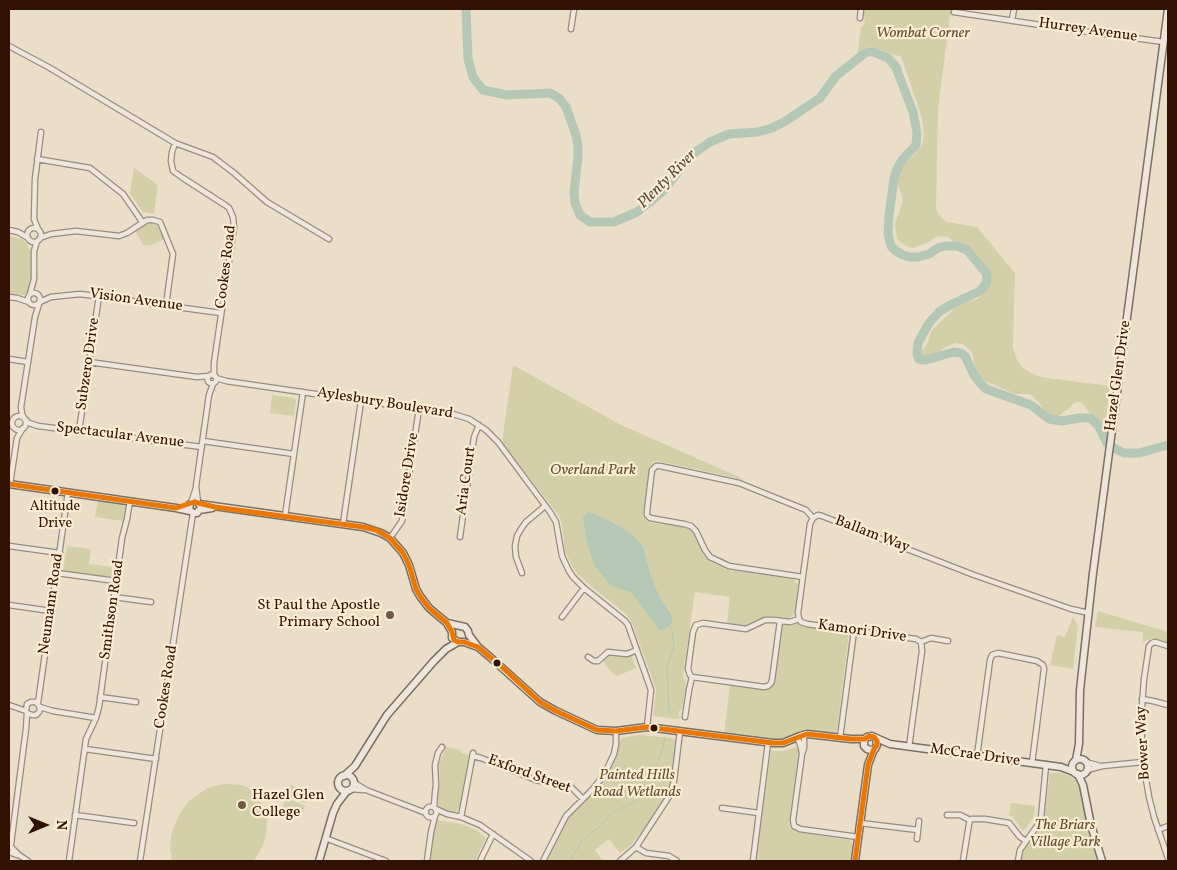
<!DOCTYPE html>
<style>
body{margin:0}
#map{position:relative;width:1177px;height:870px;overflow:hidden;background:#ebdec8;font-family:Vollkorn,serif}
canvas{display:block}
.frame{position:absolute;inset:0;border:10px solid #301102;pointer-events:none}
.north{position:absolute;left:20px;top:800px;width:50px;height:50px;-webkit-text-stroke:4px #fbecd2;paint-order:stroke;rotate:90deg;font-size:14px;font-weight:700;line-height:20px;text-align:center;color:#301102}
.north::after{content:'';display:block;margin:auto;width:18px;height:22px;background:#301102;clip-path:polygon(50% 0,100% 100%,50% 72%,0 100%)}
</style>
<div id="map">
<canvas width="1177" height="870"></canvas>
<div class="frame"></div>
<div class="north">N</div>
</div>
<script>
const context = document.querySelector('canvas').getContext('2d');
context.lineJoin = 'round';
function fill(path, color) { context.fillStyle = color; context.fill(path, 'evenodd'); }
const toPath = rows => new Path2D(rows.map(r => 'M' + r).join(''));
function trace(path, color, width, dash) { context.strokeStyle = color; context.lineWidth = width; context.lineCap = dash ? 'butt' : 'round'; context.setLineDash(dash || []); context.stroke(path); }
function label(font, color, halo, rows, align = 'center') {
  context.font = font + ' Vollkorn,serif'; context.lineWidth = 4.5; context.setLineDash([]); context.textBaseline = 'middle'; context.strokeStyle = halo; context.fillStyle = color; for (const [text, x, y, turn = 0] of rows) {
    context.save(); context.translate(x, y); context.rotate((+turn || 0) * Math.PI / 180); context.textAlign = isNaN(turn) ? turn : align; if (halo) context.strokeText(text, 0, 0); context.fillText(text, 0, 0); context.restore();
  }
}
fill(toPath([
 [863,9,951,9,938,108,936,208,938,213,941,218,947,222,977,227,1015,273,1013,348,1017,360,1023,368,1031,373,1040,377,1110,386,1103,440,1099,437,1099,430,1094,419,1082,403,1079,402,1074,403,1068,409,1056,418,1048,416,1040,404,1033,396,1028,394,1015,394,981,379,976,370,972,352,963,344,955,343,944,348,926,363,921,365,918,361,917,357,928,343,930,334,934,328,958,305,977,299,983,294,989,285,990,275,982,264,975,256,967,251,956,248,953,241,948,237,938,236,926,243,913,248,906,246,898,240,896,234,895,224,902,204,902,195,897,183,898,171,900,167,914,155,922,145,924,137,922,118,901,56,894,55,877,48,868,47,862,49,857,56,861,27,863,26,865,22],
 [134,168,158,185,154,214,143,212,130,193],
 [148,223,153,223,156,224,164,239,150,246,143,245,135,231],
 [9,236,21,239,26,243,31,253,31,286,30,290,27,293,23,295,9,294],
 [513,365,621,425,746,480,658,461,653,462,649,468,643,515,647,521,652,523,685,527,690,529,695,536,703,554,707,559,713,563,733,572,734,570,793,579,798,585,795,613,789,619,771,616,763,617,746,625,740,625,727,623,730,597,695,592,683,676,686,684,682,710,679,711,678,715,681,718,675,719,653,716,656,689,632,623,626,614,586,582,575,571,565,552,562,524,559,516,502,442],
 [272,395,294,398,296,400,294,416,270,413],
 [98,500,123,503,126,507,126,510,124,521,95,517],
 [67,546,91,549,89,564,112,567,111,577,63,571],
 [1098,611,1168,632,1168,643,1152,638,1143,642,1143,632,1095,627],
 [1073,617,1078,626,1073,669,1050,665,1057,635,1065,637],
 [796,623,804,627,849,633,837,731,832,733,810,730,803,731,788,737,778,740,724,735,730,685,764,689,773,685,781,624,789,624],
 [631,654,636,668,617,676,612,673,603,661,609,655,626,655],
 [639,735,671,738,676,740,670,781,666,795,658,810,631,845,620,853,609,839,595,850,603,861,547,861,566,822,571,815,574,810,598,789,605,780,613,765,618,751,619,742,622,738],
 [446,747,461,750,461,753,469,755,460,805,459,809,456,812,441,809,439,807,437,803,440,783,439,764],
 [796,747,799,751,789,822,790,828,796,832,850,840,853,845,851,861,756,861,771,751,782,751],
 [1050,773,1062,773,1076,779,1082,793,1100,861,1021,861,1022,852,1044,818],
 [226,784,242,785,248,788,258,797,265,811,267,818,266,835,264,843,256,858,253,861,172,861,170,850,171,835,180,813,189,801,206,789,213,786],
 [290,785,310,793,306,803,286,796],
 [286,798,305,806,301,816,282,809],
 [1011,803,1035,806,1034,816,1025,830,1022,830,1012,816,1009,816],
 [436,820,461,824,476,830,486,838,475,861,430,861,433,834]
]), '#d2cfa9');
fill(toPath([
 [589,512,608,520,632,534,643,547,650,573,658,594,673,618,670,626,660,631,631,592,611,586,594,565,586,538,583,517]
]), '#b5c8b6');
trace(toPath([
 [669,714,667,665,674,646,672,630,670,626],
 [570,861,581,841,598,828,613,812,635,802,649,790,653,773,661,754,665,737]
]), '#b5c8b6', 1);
trace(toPath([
 [466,9,468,59,473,77,483,90,507,95,550,93,559,98,566,107,576,135,578,146,578,156,574,193,575,203,580,215,590,222,614,222,637,212,655,198,665,189,690,156,710,142,729,134,758,132,772,128,784,122,820,98,836,76,865,53,869,52,874,52,888,58,896,67,898,73,913,112,917,133,916,145,902,160,897,169,894,178,889,215,888,234,891,246,896,251,903,255,910,257,918,257,929,254,938,248,945,246,957,246,967,250,986,273,987,278,986,284,980,291,952,304,940,311,929,323,918,343,917,354,919,359,926,360,954,352,961,353,965,356,974,375,980,383,986,389,1031,405,1049,419,1062,421,1079,418,1090,418,1098,425,1107,443,1114,448,1124,453,1139,453,1168,445]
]), '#b5c8b6', 9);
const street = toPath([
 [954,12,1067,29,1164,42],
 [860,18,861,9],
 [1012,20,1014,9],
 [571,29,574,9],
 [9,46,50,68,175,143,213,157,234,173,267,202,329,239],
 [175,143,172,152,171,161,173,171,183,178,225,205,229,208,233,217,234,227,214,363,214,376],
 [37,159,90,168,123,194,143,223],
 '27 235a7 7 0 1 1 14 0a7 7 0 1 1-14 0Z',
 [38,229,34,219,35,179,41,132],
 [9,230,18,232,28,238],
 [40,238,51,234,76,231,119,236,127,233,147,220,153,220,160,222,173,254,166,305],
 '28 299a6 6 0 1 1 12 0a6 6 0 1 1-12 0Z',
 [30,294,34,279,34,251,37,241],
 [9,297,17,298,29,302],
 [40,302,51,297,80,294,221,313],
 [9,359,28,362],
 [89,362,197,377,208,376],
 '207.5 379a4.5 4.5 0 1 1 9 0a4.5 4.5 0 1 1-9 0Z',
 [216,378,226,381,453,414,469,419,486,430,498,442,550,512,556,522,562,556,569,571,573,577,584,588,625,621,628,625,651,690,647,727],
 '12 423a7 7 0 1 1 14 0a7 7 0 1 1-14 0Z',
 [24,418,29,423,38,426,202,447],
 [24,418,22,414,21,407,35,317,39,304],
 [79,431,99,296],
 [203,441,294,454],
 [10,484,17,438,23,428],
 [191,503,196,488],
 [198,503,196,486,209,395,213,384],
 [285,516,303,392],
 [813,518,818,515,822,516,974,575,1071,609,1089,613],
 [343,524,361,401],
 [460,537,474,437,479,425],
 [390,538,402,521,419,409],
 [9,546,60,553],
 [57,573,116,581],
 [522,573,516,557,515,546,517,536,521,529,526,522,545,506],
 [803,577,729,566,710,557,705,550,696,531,691,526,684,524,650,518,647,515,647,511,652,470,656,466,660,466,739,483,806,510,813,518],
 [114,597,151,602],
 [9,605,51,611],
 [562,617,584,588],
 [799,619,801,622,807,624,916,639,921,642,931,638,948,641],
 [799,619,798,613,810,524,813,518],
 [1168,646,1155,642,1152,643,1149,646,1144,679,1141,719,1143,762,1149,797,1154,817,1168,858],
 [588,657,594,661,598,661,608,652,627,654,637,650],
 [692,677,736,683,764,687,768,686,771,683,772,680,780,621],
 [100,697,136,702],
 [1142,699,1153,701,1168,705],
 [38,703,68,492],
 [9,705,26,711,27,713,32,715,36,715,39,712,40,709,39,706,36,702,31,702,27,704,26,711],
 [40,707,53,711,96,718],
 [685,717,689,690,692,677,690,675,688,669,693,632,696,625,703,623,746,629,765,620,774,620,790,622,799,619],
 [804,734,804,748,802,754,793,820,794,826,800,829,858,837],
 [797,737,800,744,802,753],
 [840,738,854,631],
 [909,747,922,651,921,642],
 [85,749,156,759],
 [473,756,481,758,536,780,572,788,583,799],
 [977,756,990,660,992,655,998,653,1037,661,1043,665,1044,669,1032,763],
 [1086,762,1100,766],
 [1087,770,1102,766,1143,762],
 [353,782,366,790,426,813],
 [350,789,364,790],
 '425.5 812a5.5 5.5 0 1 1 11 0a5.5 5.5 0 1 1-11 0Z',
 [434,807,435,793,436,785,435,765,438,753,442,747],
 [722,808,759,813],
 [436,809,447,814,461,817,480,825,531,861],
 [75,815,134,823],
 [947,815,960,815,970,820],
 [461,817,473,753],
 [860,823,918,830],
 [1158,830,1168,826],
 [325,838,386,861],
 [917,839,919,821],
 [11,844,26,729,27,713],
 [11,847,19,855,28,861],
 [636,847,646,853,669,856,677,861],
 [9,852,17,855],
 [69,861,86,739,96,718,99,707,122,538,127,519,130,501],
 [140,861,193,513],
 [427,861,431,832,435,816],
 [480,861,493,834],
 [543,861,566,816,593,789,604,775,614,754,616,744,616,731],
 [620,861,636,847,670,795,674,781,680,731],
 [753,861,768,743],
 [963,861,969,824,970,820,972,819,985,819,1009,823,1020,837,1026,841],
 [1018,861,1020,850,1039,823,1041,818,1046,765]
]);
const secondary = toPath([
 [9,484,176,508,190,511],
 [190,504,189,509,193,513,197,513,199,510,212,508],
 [199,504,363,527,381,533,390,538,403,553,409,565,416,589,420,596,429,608,447,623,452,632,452,638,458,642],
 [447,623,465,627,468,631,469,635,478,647],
 [865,739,864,742,864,746,867,749,871,750,875,749,877,745,876,739],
 '1072 767a8 8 0 1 1 16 0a8 8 0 1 1-16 0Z',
 [1076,760,1079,744,1080,690,1093,573,1168,9],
 [1078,774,1083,785,1091,825,1102,861],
 '338 783a8 8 0 1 1 16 0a8 8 0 1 1-16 0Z',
 [344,776,355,766,387,715,434,661,446,649,458,642,464,642,478,647,490,657,540,702,556,711,597,730,616,731,647,727,773,743,783,743,800,736,807,734,851,739,865,739,867,737,872,736,890,744,1061,767,1074,772],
 [319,861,333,813,337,804,347,791],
 [855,861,868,765,874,749]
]);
trace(street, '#978c7d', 7);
trace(secondary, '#7c7063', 9);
trace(street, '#eee6dc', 4.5);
trace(secondary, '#eee6dc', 6);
trace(toPath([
 [9,484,176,508,194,502,215,507,363,527,376,530,390,538,403,553,409,565,416,589,420,596,429,608,447,623,452,632,454,640,458,642,464,642,478,647,502,667,540,702,556,711,597,730,616,731,647,727,773,743,783,743,807,734,851,739,865,739,869,736,874,737,877,741,877,745,874,749,868,765,855,861]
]), '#ea7700', 5);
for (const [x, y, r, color] of [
 [55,491,4.5,"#301102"],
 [390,615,5,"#715947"],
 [497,663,4.5,"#301102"],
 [654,728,4.5,"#301102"],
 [242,805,5,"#715947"]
]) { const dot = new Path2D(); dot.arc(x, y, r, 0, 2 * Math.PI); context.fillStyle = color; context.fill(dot); trace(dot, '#fbecd2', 2); }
label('14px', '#301102', '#fbecd2', [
 ["Altitude",55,507],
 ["Drive",55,524]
]);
label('15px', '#301102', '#fbecd2', [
 ["Hurrey Avenue",1088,31,8],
 ["Cookes Road",227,267,-83],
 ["Vision Avenue",136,301,8],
 ["Subzero Drive",89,364,-82],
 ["Hazel Glen Drive",1119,376,-82],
 ["Aylesbury Boulevard",385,404,9],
 ["Spectacular Avenue",120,436,7],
 ["Isidore Drive",408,475,-81],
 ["Aria Court",467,481,-82],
 ["Ballam Way",872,535,21],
 ["Neumann Road",52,604,-82],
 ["Smithson Road",113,610,-82],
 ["Kamori Drive",862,632,8],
 ["Cookes Road",167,687,-81],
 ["Bower Way",1144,743,-93],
 ["McCrae Drive",975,756,8],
 ["Exford Street",529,775,20]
]);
label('italic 15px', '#614f34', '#fbecd2', [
 ["Wombat Corner",923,34],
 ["Overland Park",593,471],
 ["Painted Hills",637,776],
 ["Road Wetlands",637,793],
 ["The Briars",1065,826],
 ["Village Park",1065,843]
]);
label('15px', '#301102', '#fbecd2', [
 ["St Paul the Apostle",380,606],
 ["Primary School",380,623],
 ["Hazel Glen",252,796,"left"],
 ["College",252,813,"left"]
], 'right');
label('italic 16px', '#564e3f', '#fbecd2', [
 ["Plenty River",668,180,-45]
]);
</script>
